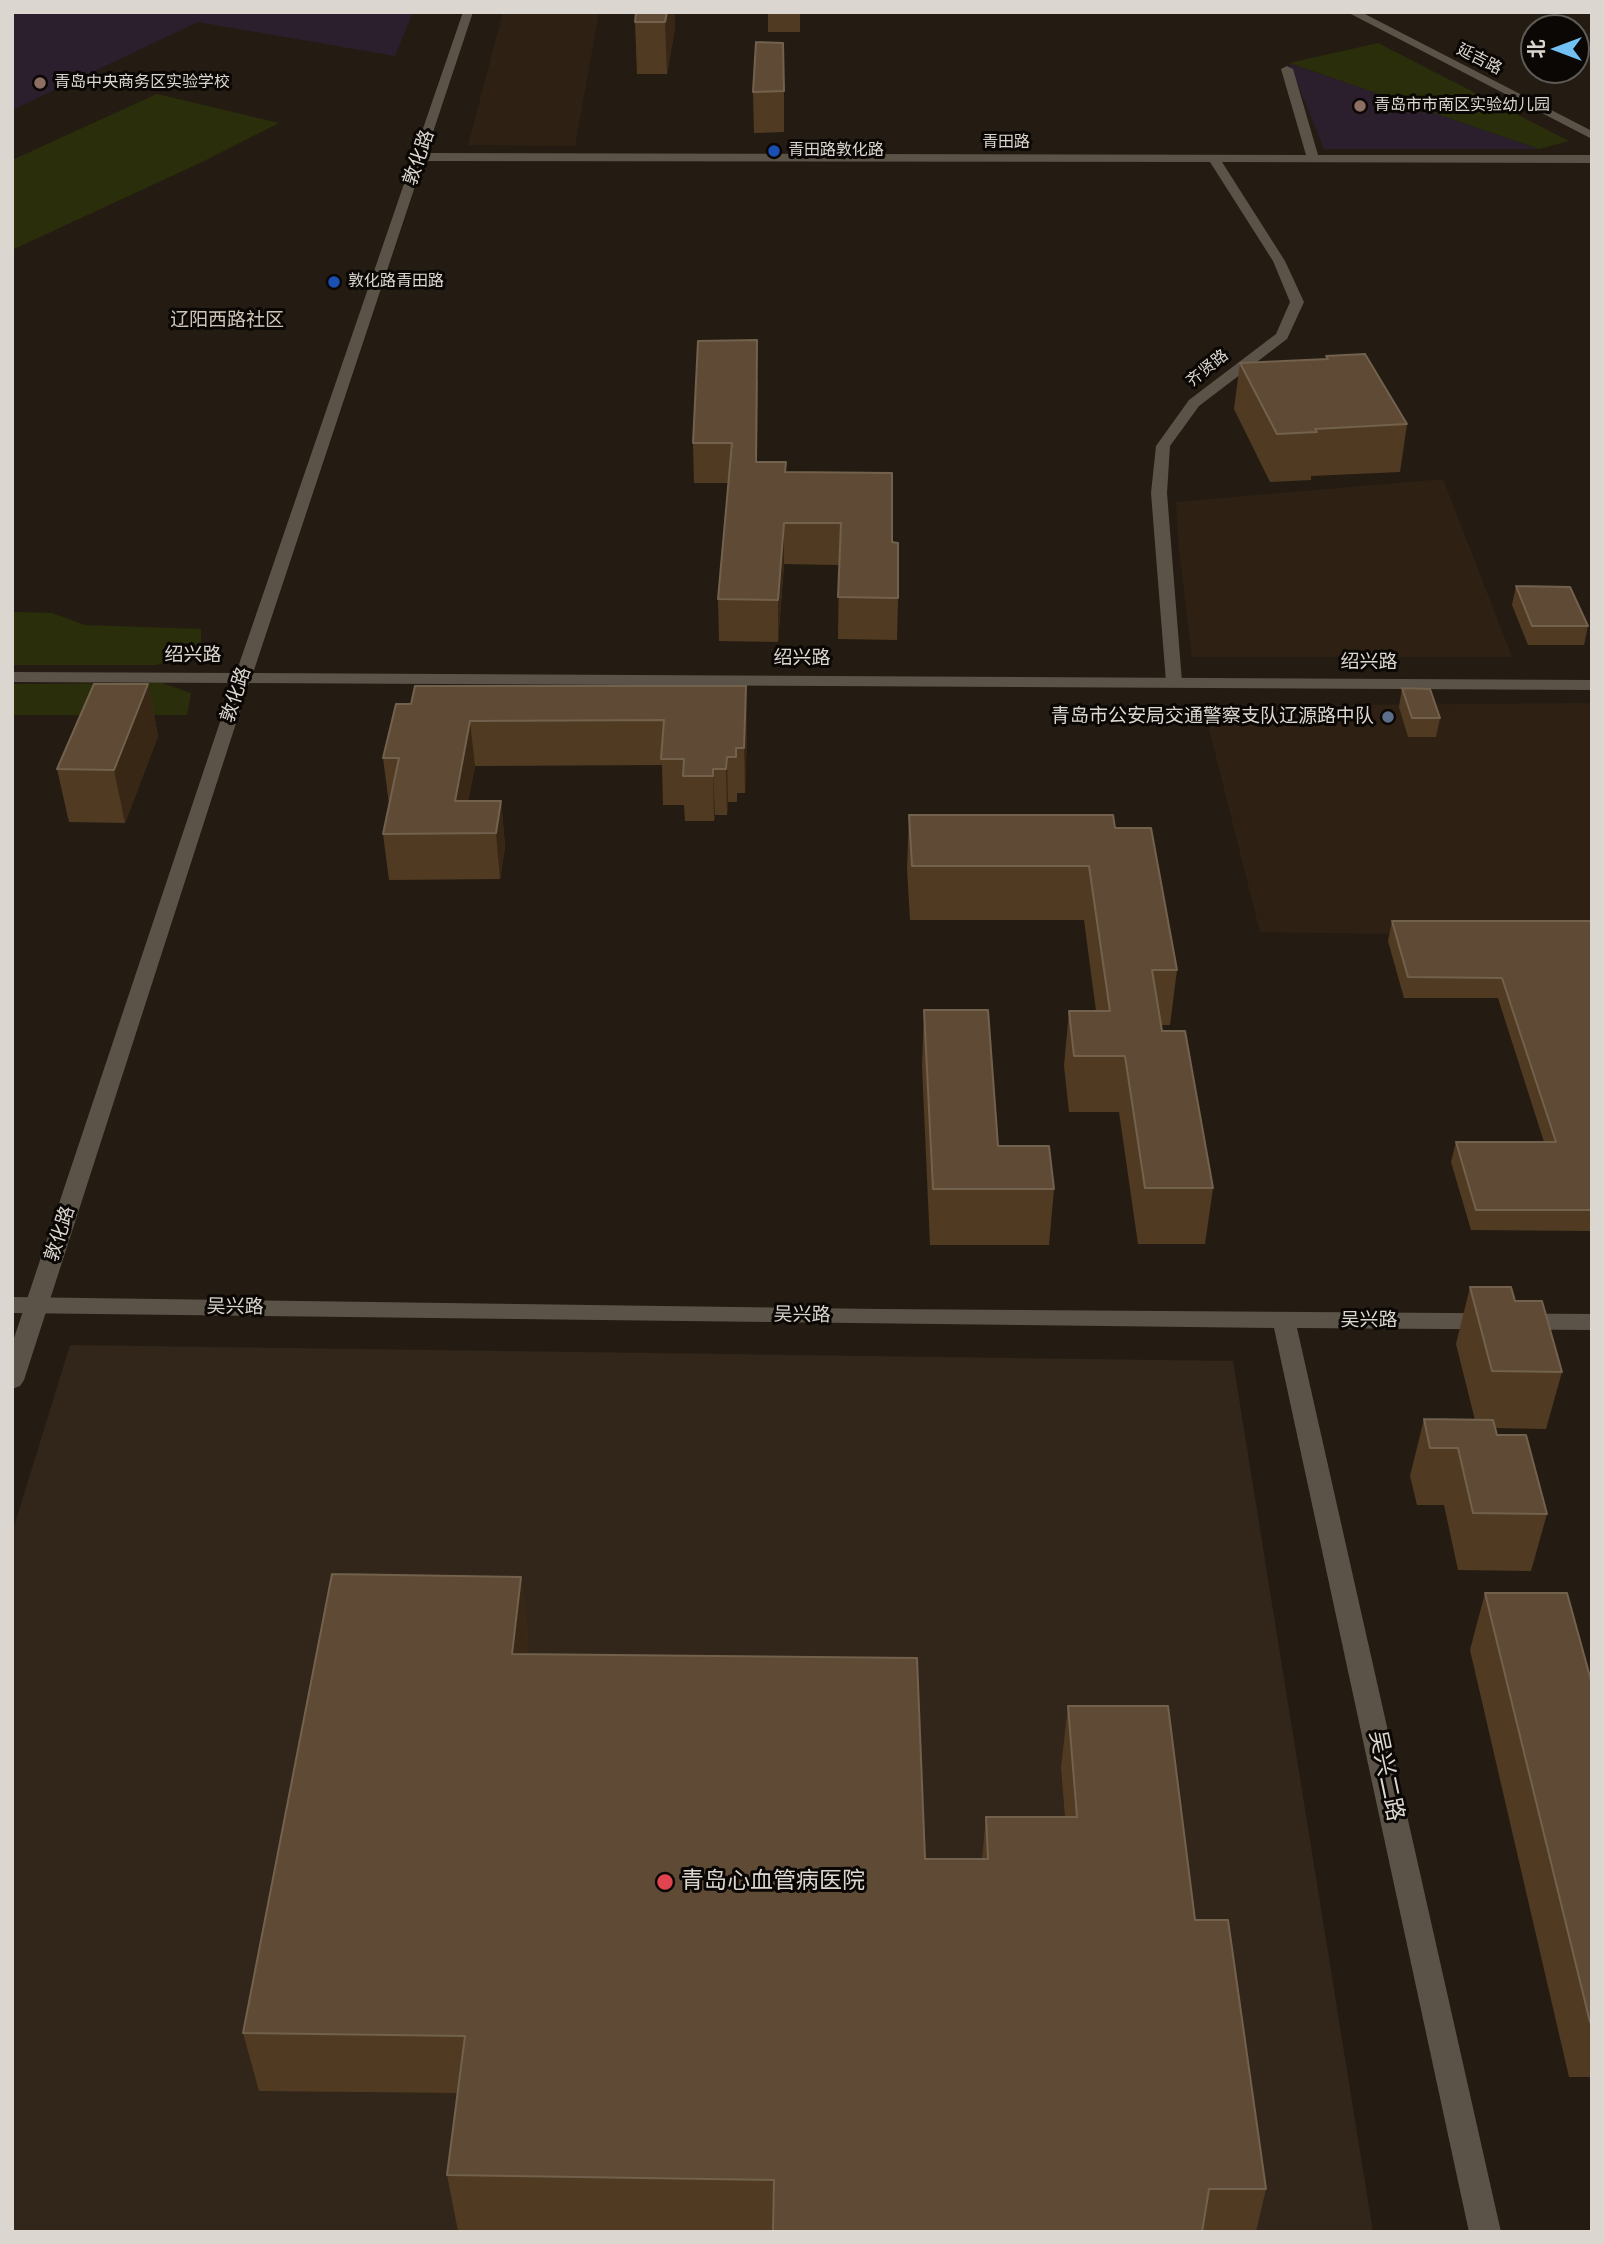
<!DOCTYPE html>
<meta charset="utf-8">
<style>
body{margin:0}
#map{position:relative;width:1604px;height:2244px;overflow:hidden;background:#241c12;font-family:"Titillium Web","Noto Sans SC",sans-serif}
canvas{display:block}
.frame{position:absolute;inset:0;border:14px solid #dcd6d0;pointer-events:none}
.north{position:absolute;left:1520px;top:14px;width:70px;height:70px;box-sizing:border-box;background:#0a0704;border:2px solid #5e5a56;border-radius:50%;rotate:270deg;font-size:19px;font-weight:700;line-height:28px;text-align:center;color:#dcd6d0}
.north::after{content:'';display:block;margin:auto;width:24px;height:32px;background:#72c1f5;clip-path:polygon(50% 0,100% 100%,50% 72%,0 100%)}
</style>
<div id="map">
<canvas width="1604" height="2244"></canvas>
<div class="frame"></div>
<div class="north">北</div>
</div>
<script>
const context = document.querySelector('canvas').getContext('2d');
context.lineJoin = 'round';
function fill(path, color) { context.fillStyle = color; context.fill(path, 'evenodd'); }
const toPath = rows => new Path2D(rows.map(r => 'M' + r).join(''));
function trace(path, color, width, dash) { context.strokeStyle = color; context.lineWidth = width; context.lineCap = dash ? 'butt' : 'round'; context.setLineDash(dash || []); context.stroke(path); }
function label(font, color, halo, rows, align = 'center') {
  context.font = font + ' "Titillium Web","Noto Sans SC",sans-serif'; context.lineWidth = 6; context.setLineDash([]); context.textBaseline = 'middle'; context.strokeStyle = halo; context.fillStyle = color; for (const [text, x, y, turn = 0] of rows) {
    context.save(); context.translate(x, y); context.rotate((+turn || 0) * Math.PI / 180); context.textAlign = isNaN(turn) ? turn : align; if (halo) context.strokeText(text, 0, 0); context.fillText(text, 0, 0); context.restore();
  }
}
fill(toPath([
 [503,12,599,12,575,146,468,145],
 [1443,479,1512,657,1192,657,1179,550,1176,502],
 [1589,703,1592,710,1592,937,1260,932,1208,725,1224,706]
]), '#2e2113');
fill(toPath([
 [12,12,413,12,395,56,198,22,12,110],
 [1289,63,1539,149,1324,149]
]), '#2b1f2d');
fill(toPath([
 [70,1345,1233,1361,1373,2232,12,2232,12,1533]
]), '#322519');
fill(toPath([
 [1378,43,1569,141,1539,149,1289,63],
 [157,94,279,123,202,162,12,250,12,160],
 [12,612,52,613,85,625,201,629,201,653,156,665,12,665],
 [162,683,191,693,187,715,12,715,12,684]
]), '#2a2e0a');
fill(toPath([
 [1287,66,1293,69,1318,155,1592,155,1592,163,1222,162,1285,261,1304,302,1287,339,1199,406,1170,446,1167,493,1182,682,1174,687,1166,682,1151,493,1156,446,1189,400,1276,334,1290,302,1273,261,1210,162,421,161,415,157,421,153,1306,155,1281,69,1287,66],
 [12,1297,879,1309,1592,1314,1592,1330,1297,1328,1501,2232,1469,2232,1274,1328,12,1313,12,1297]
]), '#5c5348');
fill(toPath([
 [463,12,473,12,253,673,1592,680,1592,690,249,683,24,1380,20,1386,12,1389,12,1344,233,683,12,682,12,672,236,673,463,12],
 [1347,12,1361,12,1592,131,1592,139,1347,12]
]), '#5c5348');
fill(toPath([
 [636,12,675,12,675,27,667,74,637,74,635,22],
 [768,12,800,12,800,32,768,32],
 [784,91,784,132,754,133,753,92],
 [1326,356,1407,424,1400,472,1311,476,1311,480,1270,482,1234,409,1240,363,1326,359],
 [758,379,757,462,786,472,892,542,898,598,897,640,838,639,839,565,784,564,778,642,719,641,718,599,728,483,694,483,693,443],
 [1516,586,1588,626,1584,645,1528,645,1512,605],
 [148,684,158,736,125,823,69,822,57,769],
 [746,686,747,731,745,793,737,793,737,802,728,802,727,815,715,815,714,821,685,821,684,805,663,805,662,765,475,766,468,801,501,801,505,847,500,879,389,880,383,834,389,804,383,758,411,704],
 [1402,688,1440,718,1436,737,1408,737,1399,707],
 [909,815,1115,828,1177,970,1170,1025,1161,1025,1213,1188,1205,1244,1138,1244,1119,1112,1069,1112,1064,1066,1069,1011,1096,1011,1084,920,910,920,907,868],
 [1392,921,1592,921,1592,1231,1471,1230,1451,1162,1456,1142,1544,1142,1498,998,1404,998,1388,941],
 [924,1010,998,1146,1054,1189,1049,1245,930,1245,922,1066],
 [1470,1287,1515,1301,1562,1372,1546,1429,1496,1428,1497,1435,1547,1514,1531,1571,1458,1570,1444,1505,1417,1505,1410,1476,1424,1419,1475,1420,1456,1344],
 [521,1577,528,1637,526,1654,925,1859,982,1859,986,1817,1065,1817,1061,1767,1068,1706,1195,1920,1266,2189,1256,2232,524,2232,458,2231,447,2175,458,2093,259,2091,243,2033],
 [1485,1593,1592,1684,1592,2077,1569,2077,1470,1650]
]), '#503b22');
fill(toPath([
 [667,12,675,12,675,27,667,74,665,22],
 [784,523,784,564,778,642,778,600],
 [148,684,158,736,125,823,114,770],
 [746,686,747,731,745,793,744,748],
 [470,721,475,766,462,833,455,801],
 [727,757,728,802,727,815,726,769],
 [713,769,715,815,714,821,713,776],
 [501,801,505,847,500,879,496,833],
 [521,1577,528,1637,519,1714,512,1654]
]), '#382714');
const building = toPath([
 [636,12,667,12,665,22,635,22,636,12],
 [756,42,783,43,784,91,753,92,756,42],
 [757,340,756,462,786,462,785,472,892,473,892,542,898,543,898,598,838,597,841,523,784,523,778,600,718,599,732,443,693,443,698,341,757,340],
 [1365,354,1407,424,1315,429,1317,432,1277,434,1240,363,1328,359,1326,356,1365,354],
 [1516,586,1570,587,1588,626,1532,626,1516,586],
 [94,684,148,684,114,770,57,769,94,684],
 [415,686,746,686,744,748,736,748,736,757,727,757,726,769,713,769,713,776,683,776,684,759,661,759,664,720,470,721,455,801,501,801,496,833,383,834,399,758,383,758,396,704,411,704,415,686],
 [1402,688,1430,689,1440,718,1412,718,1402,688],
 [909,815,1113,815,1115,828,1151,828,1177,970,1152,970,1162,1031,1185,1031,1213,1188,1145,1188,1125,1056,1074,1056,1069,1011,1110,1011,1089,866,912,866,909,815],
 [1392,921,1592,921,1592,1210,1476,1210,1456,1142,1556,1142,1502,978,1408,977,1392,921],
 [924,1010,988,1010,998,1146,1049,1146,1054,1189,933,1189,924,1010],
 [1470,1287,1511,1287,1515,1301,1542,1301,1562,1372,1492,1371,1470,1287],
 [1424,1419,1493,1420,1497,1435,1526,1435,1547,1514,1473,1513,1458,1448,1430,1448,1424,1419],
 [332,1574,521,1577,512,1654,917,1658,925,1859,988,1859,986,1817,1077,1817,1068,1706,1168,1706,1195,1920,1228,1920,1266,2189,1209,2189,1202,2232,773,2232,774,2180,447,2175,465,2036,243,2033,332,1574],
 [1485,1593,1567,1593,1592,1684,1592,2022,1590,2022,1485,1593]
]);
fill(building, '#5f4b35');
trace(building, '#72614d', 2);
for (const [x, y, r, color] of [
 [40,83,7,"#8d6e63"],
 [1360,106,7,"#8d6e63"],
 [774,151,7,"#1a4fb4"],
 [334,282,7,"#1a4fb4"],
 [1388,717,7,"#5c6f8a"],
 [665,1882,9,"#e0444e"]
]) { const dot = new Path2D(); dot.arc(x, y, r, 0, 2 * Math.PI); context.fillStyle = color; context.fill(dot); trace(dot, '#0a0704', 2.5); }
label('16px', '#dcd6d0', '#0a0704', [
 ["延吉路",1479,60,27],
 ["青田路",1006,143],
 ["齐贤路",1208,369,-39]
]);
label('16px', '#dcd6d0', '#0a0704', [
 ["青岛中央商务区实验学校",54,83],
 ["青岛市市南区实验幼儿园",1374,106],
 ["青田路敦化路",788,151],
 ["敦化路青田路",348,282]
], 'left');
label('19px', '#dcd6d0', '#0a0704', [
 ["敦化路",420,158,-71],
 ["绍兴路",193,656],
 ["绍兴路",802,659],
 ["绍兴路",1369,663],
 ["敦化路",237,695,-72],
 ["敦化路",61,1234,-72],
 ["吴兴路",235,1308,1],
 ["吴兴路",802,1316,1],
 ["吴兴路",1369,1321]
]);
label('19px', '#cfc4b7', '#0a0704', [
 ["辽阳西路社区",227,321]
]);
label('19px', '#dcd6d0', '#0a0704', [
 ["青岛市公安局交通警察支队辽源路中队",1374,717]
], 'right');
label('23px', '#dcd6d0', '#0a0704', [
 ["吴兴二路",1385,1776,78]
]);
label('23px', '#dcd6d0', '#0a0704', [
 ["青岛心血管病医院",681,1882]
], 'left');
</script>
